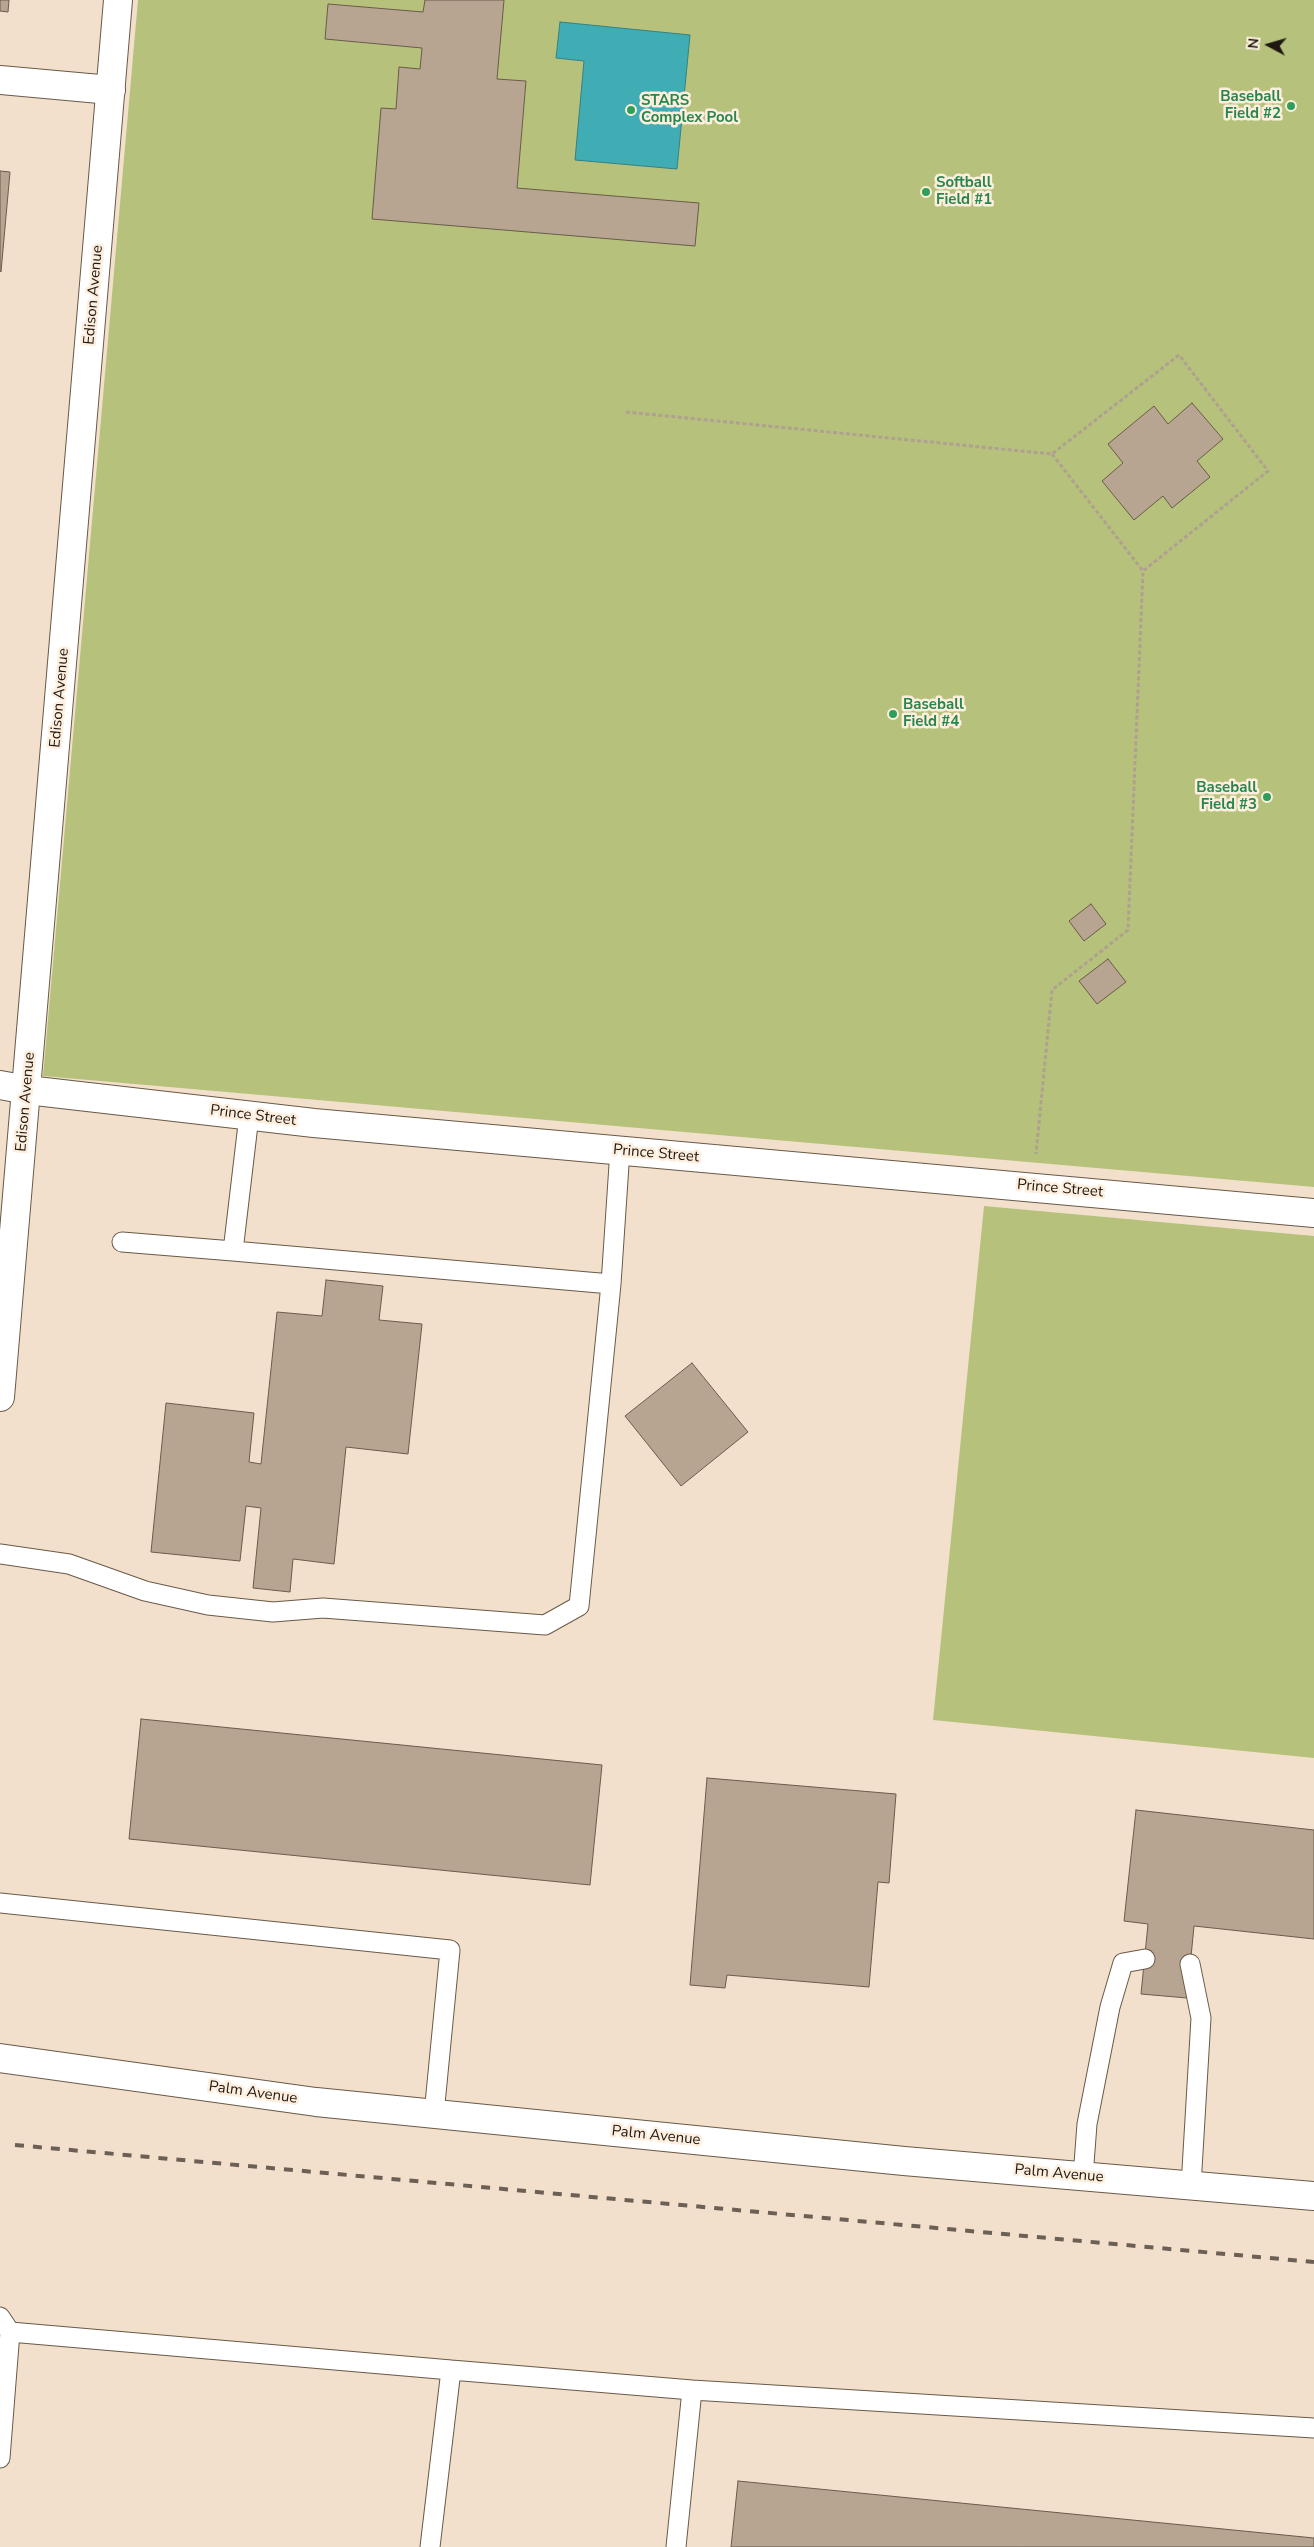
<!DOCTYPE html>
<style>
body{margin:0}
#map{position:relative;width:1314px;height:2547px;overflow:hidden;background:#f3e0cc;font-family:"Nunito Sans",sans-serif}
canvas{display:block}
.north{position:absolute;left:1244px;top:20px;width:50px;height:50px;-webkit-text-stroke:4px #fdeedd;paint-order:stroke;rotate:276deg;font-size:14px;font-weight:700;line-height:20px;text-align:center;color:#201912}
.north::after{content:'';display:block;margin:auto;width:18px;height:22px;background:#201912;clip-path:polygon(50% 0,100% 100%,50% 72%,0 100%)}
</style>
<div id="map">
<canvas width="1314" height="2547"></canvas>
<div class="north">N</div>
</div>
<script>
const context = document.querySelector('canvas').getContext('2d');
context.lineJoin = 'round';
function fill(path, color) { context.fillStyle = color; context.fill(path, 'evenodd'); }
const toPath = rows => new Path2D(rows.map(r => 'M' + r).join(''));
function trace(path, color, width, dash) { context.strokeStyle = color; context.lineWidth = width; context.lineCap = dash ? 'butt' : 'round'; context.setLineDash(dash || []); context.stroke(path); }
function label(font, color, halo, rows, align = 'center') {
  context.font = font + ' "Nunito Sans",sans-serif'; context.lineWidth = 5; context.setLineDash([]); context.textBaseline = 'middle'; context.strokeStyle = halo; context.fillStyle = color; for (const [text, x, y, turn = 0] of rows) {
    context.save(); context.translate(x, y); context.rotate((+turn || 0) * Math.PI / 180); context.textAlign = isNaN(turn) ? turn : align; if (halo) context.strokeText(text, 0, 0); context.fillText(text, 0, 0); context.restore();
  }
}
fill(toPath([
 [138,0,1314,0,1314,1187,43,1076],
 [984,1206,1314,1236,1314,1758,933,1720]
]), '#b6c27c');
const water = toPath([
 [560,22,690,35,677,169,575,160,584,61,556,58,560,22]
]);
fill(water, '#3fadb3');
trace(water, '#368183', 1);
const building = toPath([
 [0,0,9,0,8,12,0,11,0,0],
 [425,0,504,0,497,79,526,81,517,188,699,203,695,246,372,219,381,108,396,109,399,67,420,69,422,48,325,39,328,4,423,12,425,0],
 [0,171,10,172,1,272,0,271,0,171],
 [1192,403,1223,439,1197,461,1210,477,1172,508,1163,496,1134,520,1102,481,1123,463,1108,444,1154,406,1168,424,1192,403],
 [1091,904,1106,924,1084,941,1069,921,1091,904],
 [1108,959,1126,982,1097,1004,1079,981,1108,959],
 [326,1280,383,1286,379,1320,422,1324,408,1454,346,1447,334,1564,293,1559,290,1592,253,1588,261,1508,246,1506,240,1561,151,1552,166,1403,254,1413,249,1462,261,1464,277,1312,322,1316,326,1280],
 [692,1363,748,1432,681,1486,625,1416,692,1363],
 [141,1719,602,1765,590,1885,129,1839,141,1719],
 [707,1778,896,1794,889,1883,878,1882,869,1987,727,1975,725,1988,690,1985,707,1778],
 [1136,1810,1314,1830,1314,1939,1194,1926,1187,1998,1141,1994,1148,1924,1124,1921,1136,1810],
 [738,2481,1314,2538,1314,2547,731,2547,738,2481]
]);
fill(building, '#b7a591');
trace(building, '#6b5b4a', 1);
const lane = toPath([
 [249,1116,233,1251,611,1284,620,1150],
 [122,1242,233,1251],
 [0,1554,69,1564,145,1591,208,1605,273,1612,323,1608,545,1625,579,1606,611,1284],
 [0,1903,450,1950,434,2114],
 [1190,1964,1201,2018,1191,2186],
 [1083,2177,1087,2124,1110,2007,1123,1963,1145,1959],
 [0,2317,10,2332,0,2458],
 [10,2332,451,2370],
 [430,2547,451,2370,692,2390],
 [676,2547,692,2390,1314,2428]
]);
const street = toPath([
 [0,80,111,90],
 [0,1085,27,1090,314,1123,1314,1213],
 [0,2058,316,2102,904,2161,1314,2196]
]);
const secondary = toPath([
 [0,1397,118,0]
]);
trace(lane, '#695947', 21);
trace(street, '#695947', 30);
trace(secondary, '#695947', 30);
trace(toPath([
 [626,412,1052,454,1179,355,1268,471,1143,571,1128,930,1052,990,1036,1154],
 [1052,454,1143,571]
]), '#afa090', 3, [4, 2.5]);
trace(lane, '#fff', 19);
trace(street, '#fff', 28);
trace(secondary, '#fff', 28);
trace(toPath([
 [15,2145,1314,2262]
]), '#6c6055', 4, [9, 9]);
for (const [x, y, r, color] of [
 [1291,106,5,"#2e9e5b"],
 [631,110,5,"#2e9e5b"],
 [926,192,5,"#2e9e5b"],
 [893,714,5,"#2e9e5b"],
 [1267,797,5,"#2e9e5b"]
]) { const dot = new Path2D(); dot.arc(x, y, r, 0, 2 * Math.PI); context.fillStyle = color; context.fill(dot); trace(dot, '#fdeedd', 2); }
label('bold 15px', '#27864d', '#fdeedd', [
 ["Baseball",1281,97,"right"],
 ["Field #2",1281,114,"right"],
 ["STARS",641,101],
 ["Complex Pool",641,118],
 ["Softball",936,183],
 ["Field #1",936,200],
 ["Baseball",903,705],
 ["Field #4",903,722],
 ["Baseball",1257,788,"right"],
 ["Field #3",1257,805,"right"]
], 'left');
label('15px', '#201912', '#fdeedd', [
 ["Edison Avenue",94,295,-85],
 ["Edison Avenue",60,698,-85],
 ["Edison Avenue",26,1102,-85],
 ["Prince Street",253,1116,7],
 ["Prince Street",656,1154,5],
 ["Prince Street",1060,1189,5],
 ["Palm Avenue",253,2093,8],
 ["Palm Avenue",656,2136,6],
 ["Palm Avenue",1059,2174,5]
]);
</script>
